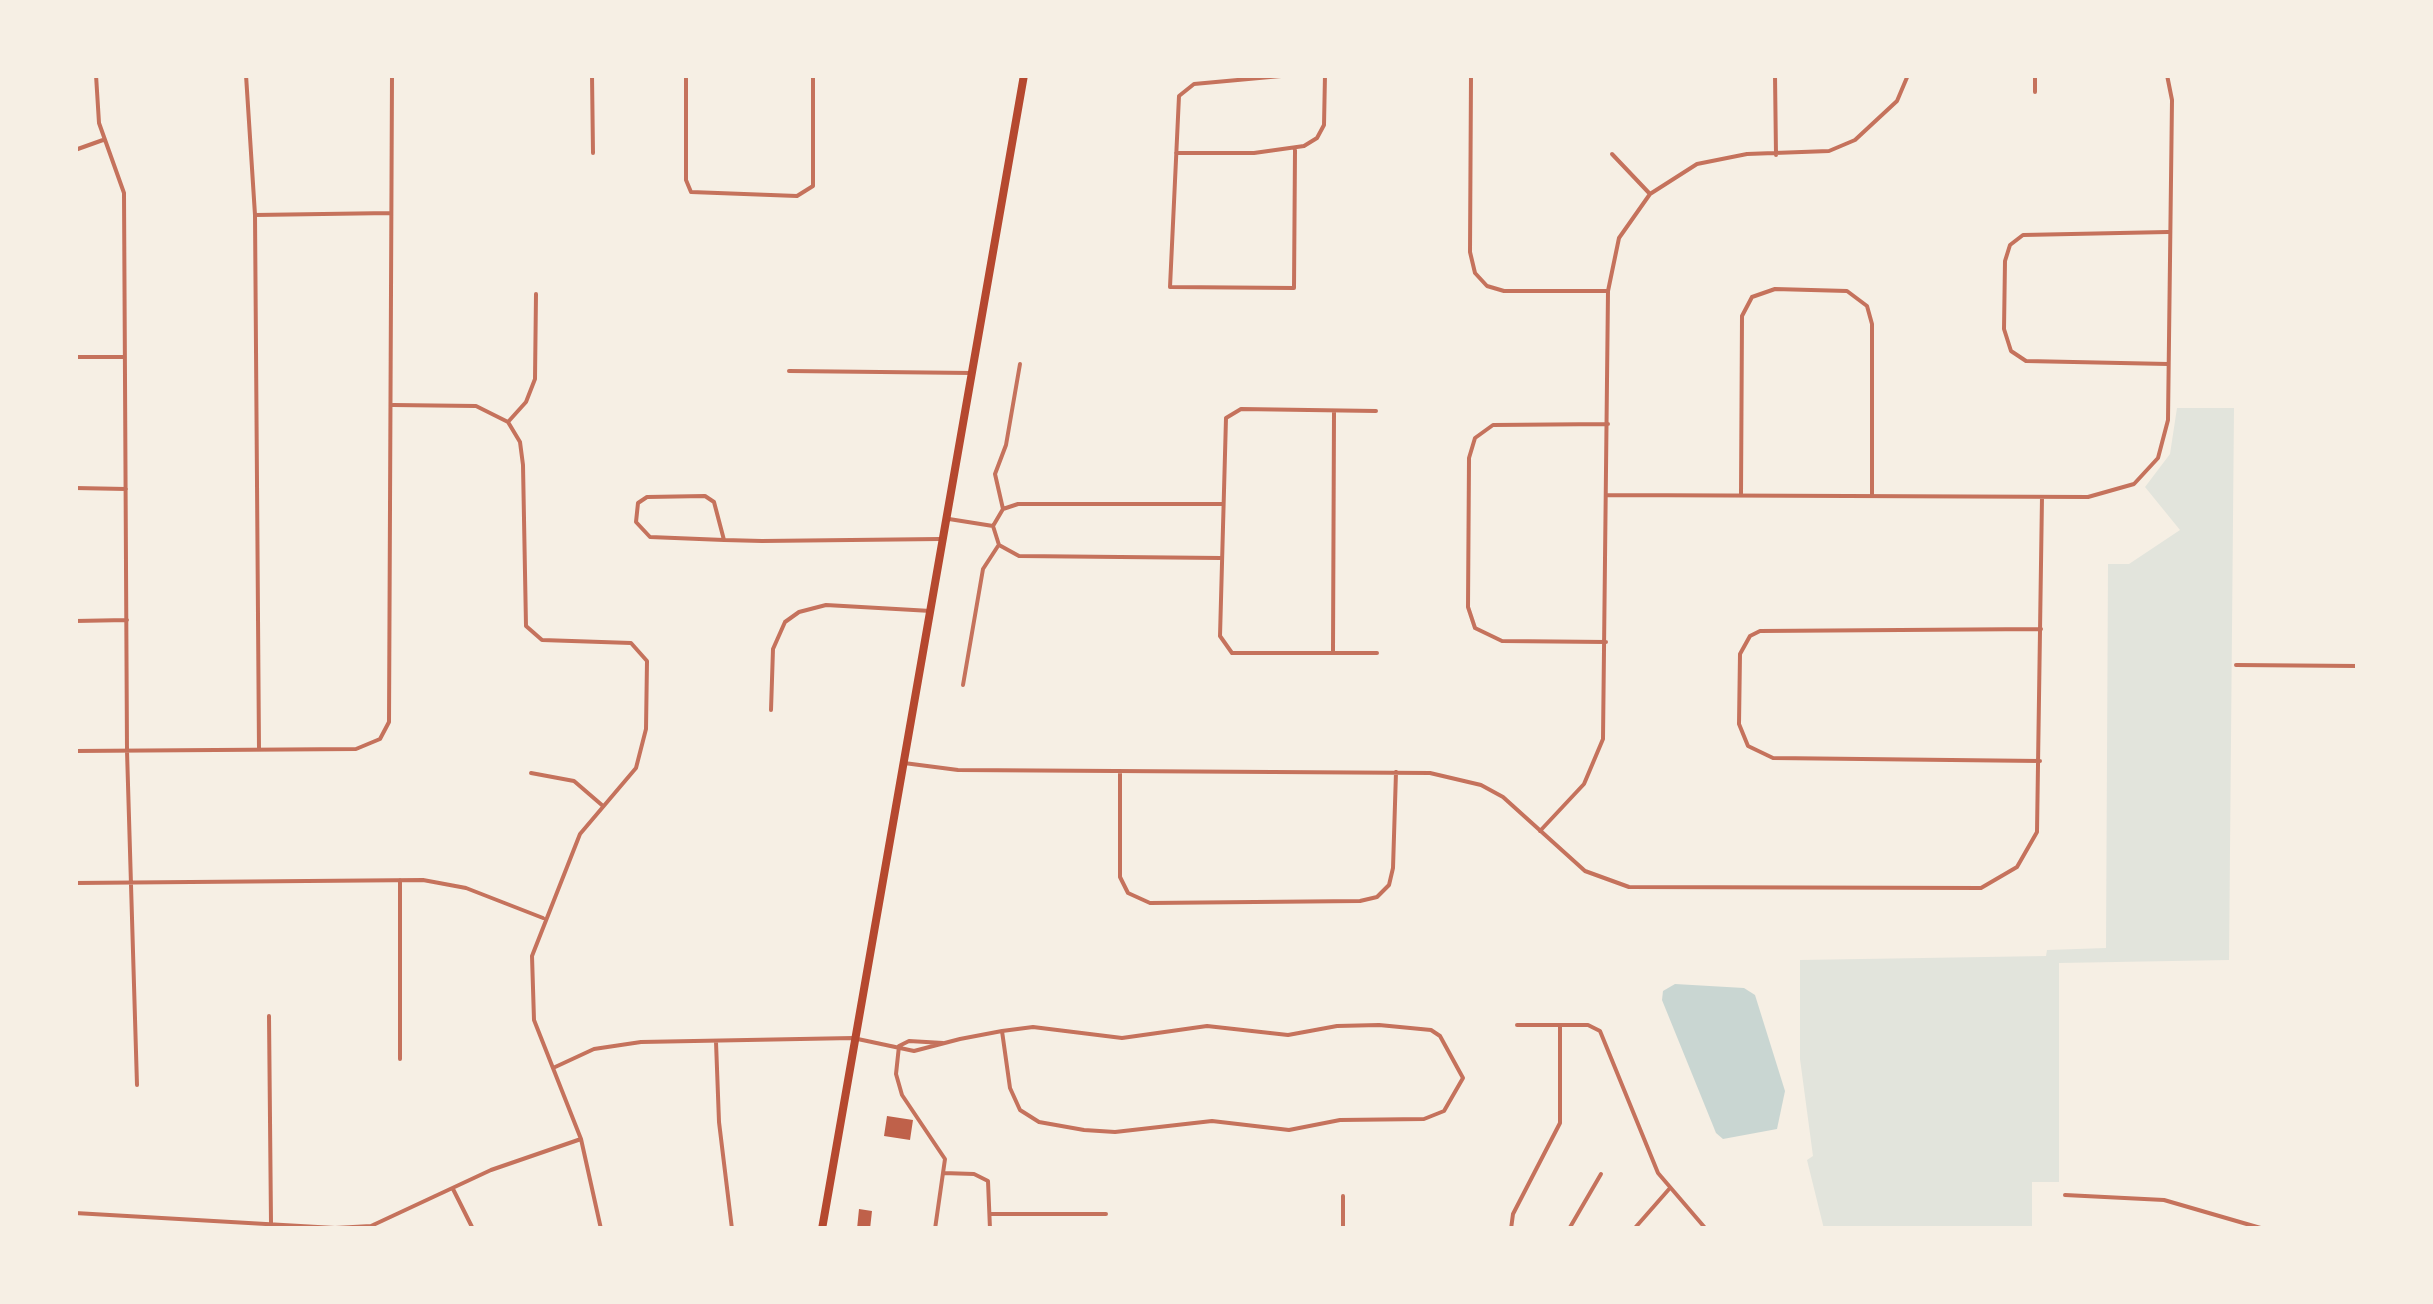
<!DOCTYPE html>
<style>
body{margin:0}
#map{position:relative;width:2433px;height:1304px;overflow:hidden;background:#f6efe4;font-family:Inter,sans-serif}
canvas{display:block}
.frame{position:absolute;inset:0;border:78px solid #f6efe4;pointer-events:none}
</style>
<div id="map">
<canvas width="2433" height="1304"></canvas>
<div class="frame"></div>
</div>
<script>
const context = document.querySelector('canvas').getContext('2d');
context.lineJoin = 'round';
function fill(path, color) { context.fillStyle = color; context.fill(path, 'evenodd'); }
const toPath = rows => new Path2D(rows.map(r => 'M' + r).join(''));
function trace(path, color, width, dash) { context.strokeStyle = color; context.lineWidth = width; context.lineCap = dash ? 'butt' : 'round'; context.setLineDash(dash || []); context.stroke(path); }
fill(toPath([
 [2177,408,2234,408,2229,960,2059,963,2059,1182,2032,1182,2032,1229,1824,1229,1807,1160,1813,1156,1800,1059,1800,960,2046,956,2047,950,2106,948,2108,564,2129,564,2180,530,2145,487,2170,454]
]), '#e2e4dc');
fill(toPath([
 [1675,984,1744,988,1755,995,1785,1091,1777,1129,1723,1139,1716,1133,1662,1000,1663,991]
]), '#c9d6d2');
fill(toPath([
 [887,1116,913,1120,910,1140,884,1136],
 [859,1209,872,1211,870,1229,857,1229]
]), '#bf614a');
trace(toPath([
 [96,75,99,123,124,193,127,751,137,1085],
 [246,75,255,215,259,749],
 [592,75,593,153],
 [686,75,686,180,691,192,797,196,813,186,813,75],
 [1292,75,1194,84,1179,96,1170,287,1294,288,1295,150],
 [1471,75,1470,252,1475,273,1487,286,1504,291,1608,291],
 [1775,75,1776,155],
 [2035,75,2035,92],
 [75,150,103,140],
 [1176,153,1254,153,1304,146,1317,138,1324,125,1325,75],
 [1612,154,1650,194],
 [255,215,391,213],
 [75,357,125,357],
 [2168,364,2026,361,2011,351,2004,329,2005,261,2010,245,2023,235,2168,232],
 [789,371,972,373],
 [393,405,476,406,508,422,520,442,523,465,526,626,542,640,631,643,647,661,646,729,636,768,580,834,532,956,534,1020,581,1139,601,1229],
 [1376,411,1241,409,1226,418,1220,636,1232,653,1377,653],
 [508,422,526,402,535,379,536,294],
 [75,488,126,489],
 [1607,495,2088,497,2134,484,2158,458,2168,420,2172,100,2167,75],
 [1741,495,1742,316,1752,297,1775,289,1847,291,1867,306,1872,324,1872,496],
 [1003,509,995,474,1006,445,1020,364],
 [949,519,993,526,999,545,1019,556,1221,558],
 [993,526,1003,509,1018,504,1222,504],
 [724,540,714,502,705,496,647,497,638,503,636,522,650,537,724,540,762,541,940,539],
 [75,621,127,620],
 [1606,642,1502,641,1475,628,1468,607,1469,458,1475,438,1493,425,1608,424],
 [1333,652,1334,412],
 [2236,665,2358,666],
 [963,685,983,569,998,546],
 [771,710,773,649,785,622,799,612,826,605,931,611],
 [75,751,356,749,380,739,389,722,392,75],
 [2040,761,1773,758,1748,746,1739,724,1740,654,1750,636,1760,631,2041,629],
 [904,763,958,770,1430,773,1481,785,1503,797,1585,871,1629,887,1981,888,2017,867,2037,832,2042,497],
 [1120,771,1120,877,1128,893,1150,903,1360,901,1377,897,1389,885,1393,868,1396,772],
 [531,773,574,781,603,806],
 [1540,831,1584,784,1603,739,1608,291,1619,238,1650,194,1697,164,1747,154,1829,151,1855,140,1897,101,1908,75],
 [400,880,400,1059],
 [75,883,423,880,466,888,543,918],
 [269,1016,271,1223],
 [1517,1025,1588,1025,1600,1031,1658,1173,1706,1229],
 [716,1042,719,1122,732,1229],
 [899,1046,896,1074,902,1095,945,1159,935,1229],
 [899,1046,909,1041,943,1043],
 [553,1068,594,1049,641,1042,853,1038,914,1051,960,1039,1002,1031,1033,1027,1122,1038,1207,1026,1288,1035,1337,1026,1379,1025,1431,1030,1440,1036,1463,1078,1444,1111,1424,1119,1340,1120,1289,1130,1212,1121,1115,1132,1084,1130,1039,1122,1020,1110,1010,1088,1002,1031],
 [943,1173,974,1174,988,1181,990,1229],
 [453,1189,473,1229],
 [2065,1195,2164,1200,2264,1229],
 [1343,1196,1343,1229],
 [75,1213,335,1228,371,1226,491,1170,581,1139],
 [990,1214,1106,1214],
 [1511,1229,1513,1214,1560,1123,1560,1026],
 [1569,1229,1601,1174],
 [1634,1229,1670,1188]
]), '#c5725c', 4);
trace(toPath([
 [822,1229,1024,75]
]), '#b5482f', 8);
</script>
